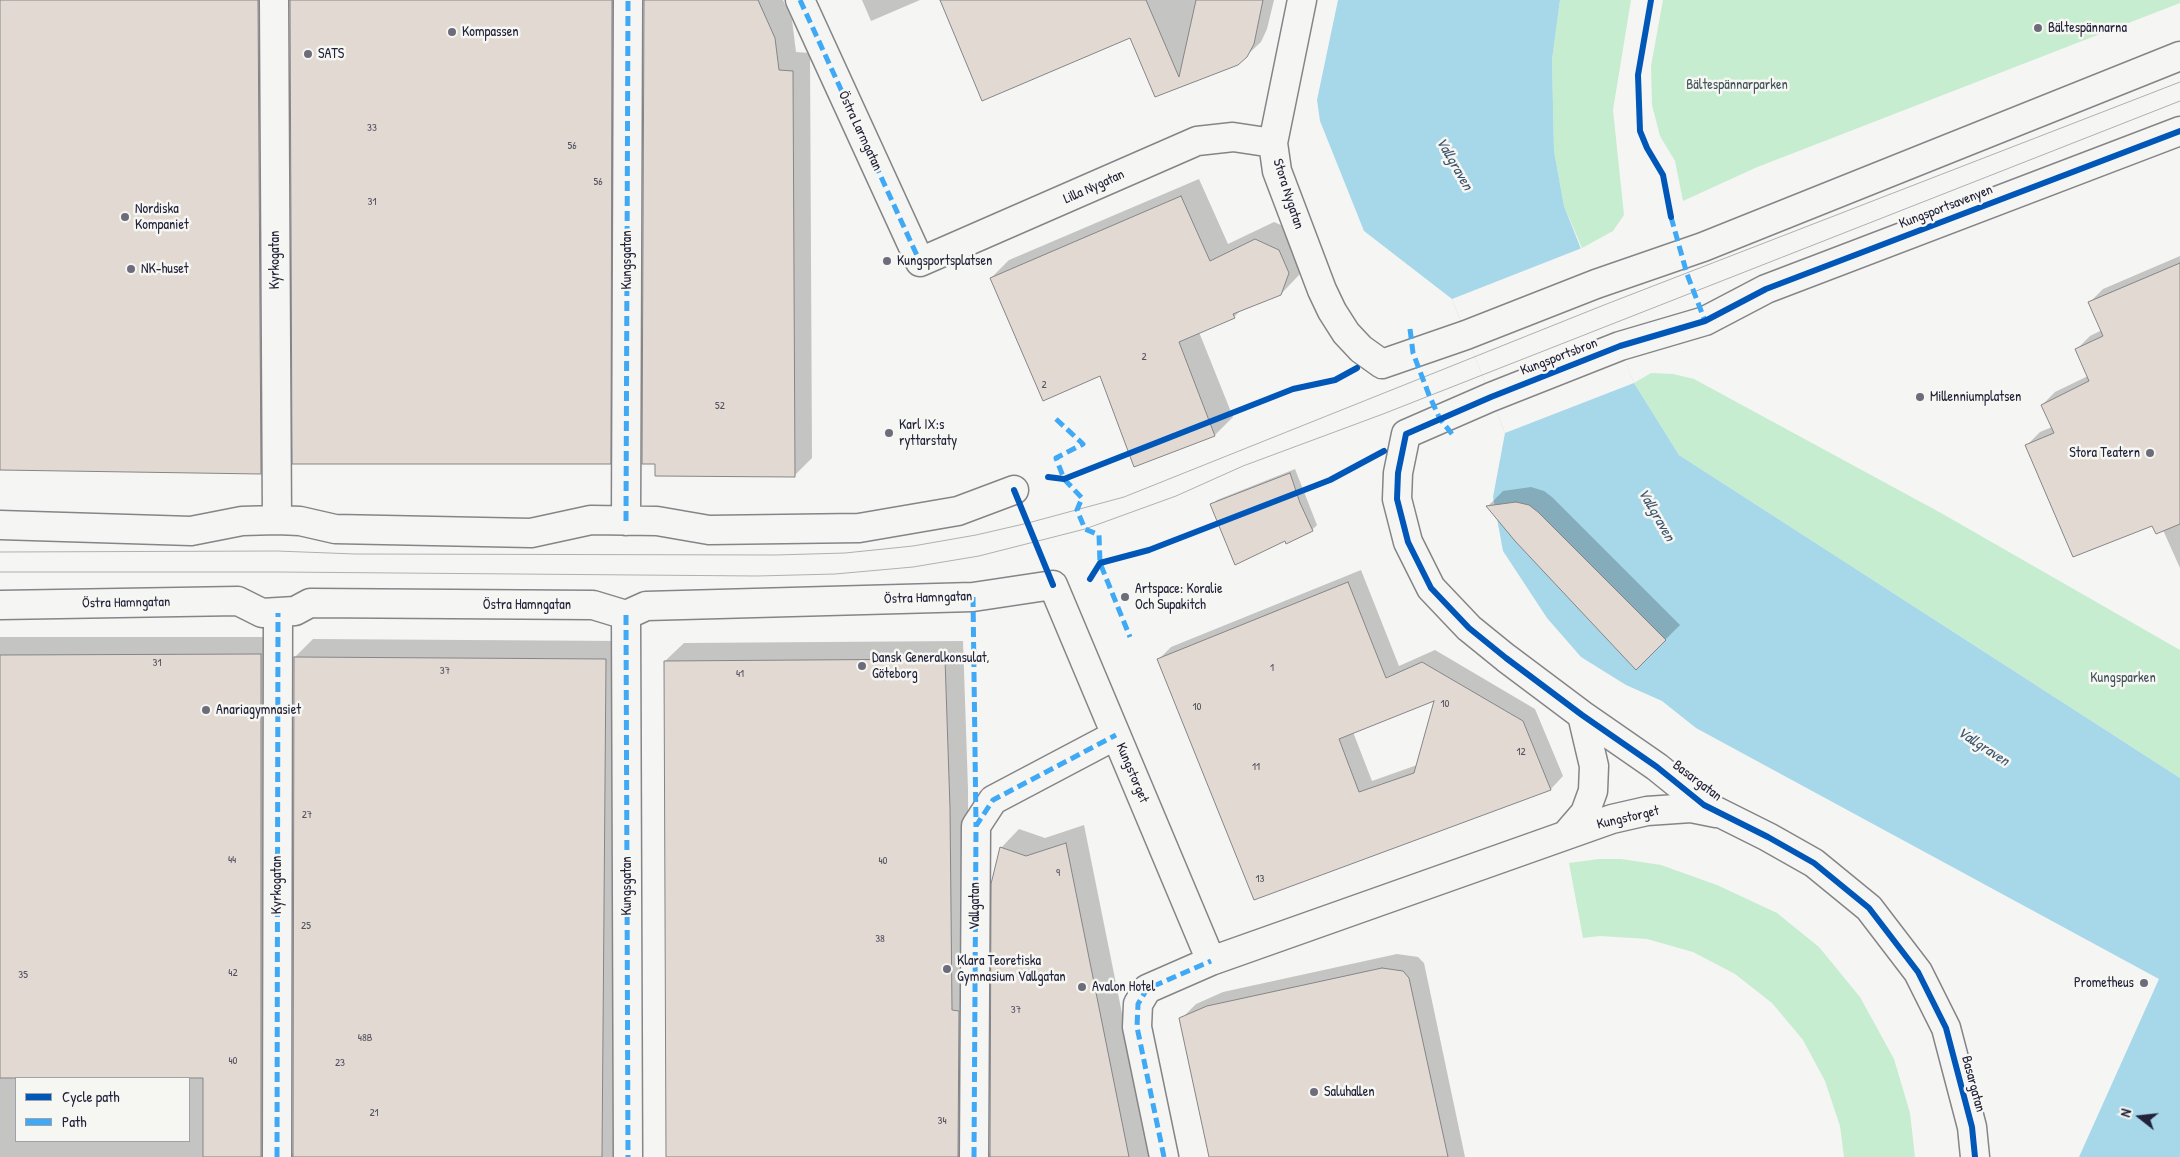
<!DOCTYPE html>
<meta charset="utf-8">
<style>
body{margin:0}
#map{position:relative;width:2180px;height:1157px;overflow:hidden;background:#f5f5f3;font-family:"Patrick Hand",sans-serif}
canvas{display:block}
.legend{position:absolute;left:15px;top:1077px;width:175px;height:65px;box-sizing:border-box;background:#f6f6f2;border:1px solid #a1a1a9;margin:0;padding:6px 9px;list-style:none;font-size:15px;color:#22223b}
.legend li{display:flex;align-items:center;gap:10px;height:25px}
.legend b{width:25px;border:1px solid #a1a1a9}
.north{position:absolute;left:2115px;top:1092px;width:50px;height:50px;-webkit-text-stroke:4px #f6f6f2;paint-order:stroke;rotate:286deg;font-size:14px;font-weight:700;line-height:20px;text-align:center;color:#22223b}
.north::after{content:'';display:block;margin:auto;width:18px;height:22px;background:#22223b;clip-path:polygon(50% 0,100% 100%,50% 72%,0 100%)}
</style>
<div id="map">
<canvas width="2180" height="1157"></canvas>
<ul class="legend">
<li><b style="height:6px;background:#0057b8"></b>Cycle path</li>
<li><b style="height:6px;background:#3fa9f5"></b>Path</li>
</ul>
<div class="north">N</div>
</div>
<script>
const context = document.querySelector('canvas').getContext('2d');
context.lineJoin = 'round';
function fill(path, color) { context.fillStyle = color; context.fill(path, 'evenodd'); }
const toPath = rows => new Path2D(rows.map(r => 'M' + r).join(''));
function trace(path, color, width, dash) { context.strokeStyle = color; context.lineWidth = width; context.lineCap = dash ? 'butt' : 'round'; context.setLineDash(dash || []); context.stroke(path); }
function label(font, color, halo, rows, align = 'center') {
  context.font = font + ' "Patrick Hand",sans-serif'; context.lineWidth = 5; context.setLineDash([]); context.textBaseline = 'middle'; context.strokeStyle = halo; context.fillStyle = color; for (const [text, x, y, turn = 0] of rows) {
    context.save(); context.translate(x, y); context.rotate((+turn || 0) * Math.PI / 180); context.textAlign = isNaN(turn) ? turn : align; if (halo) context.strokeText(text, 0, 0); context.fillText(text, 0, 0); context.restore();
  }
}
fill(toPath([
 [1560,0,1631,0,1613,110,1624,215,1613,231,1582,248,1564,206,1554,151,1552,60],
 [1663,0,2180,0,2180,3,1755,168,1683,201,1675,161,1660,136,1652,105,1651,66],
 [1651,373,1673,374,1694,379,1941,513,2180,650,2180,778,1679,455,1634,383],
 [1599,859,1621,859,1661,865,1717,885,1777,913,1819,947,1860,997,1894,1059,1910,1113,1915,1157,1844,1157,1840,1126,1825,1081,1803,1040,1772,1003,1735,974,1693,952,1647,939,1600,936,1583,938,1569,863]
]), '#c6edd0');
fill(toPath([
 [1338,0,1560,0,1552,60,1554,151,1564,206,1634,383,1679,455,2180,778,2180,1157,2079,1157,2159,979,1696,728,1662,701,1626,685,1581,657,1547,618,1503,551,1493,497,1505,433,1452,299,1364,231,1320,121,1317,100]
]), '#a6d8e9');
fill(toPath([
 [1582,248,1634,383,1505,433,1452,299]
]), '#f5f5f3');
fill(toPath([
 [0,0,276,0,278,455,261,473,0,469],
 [291,0,630,0,628,445,610,463],
 [645,0,783,0,792,20,796,52,810,53,812,458,794,476],
 [862,0,920,0,871,21],
 [941,0,1274,0,1267,29,1261,42,1246,56,1156,95,1131,37],
 [1199,179,1228,244,1274,222,1297,232,1306,254,1299,275,1281,294,1242,309,1234,317,1199,332,1233,417,1215,435,1100,375,991,278,1009,260],
 [2180,256,2180,568,2163,530,2027,445,2040,432,2052,427,2042,405,2055,392,2088,376,2077,349,2090,336,2102,330,2090,302,2103,289],
 [1295,469,1317,525,1312,530,1285,540,1212,505,1217,500],
 [1531,487,1544,491,1552,497,1680,625,1636,669,1516,540,1488,506,1503,491],
 [1361,570,1399,666,1435,650,1535,709,1563,776,1551,789,1254,898,1159,659,1171,647],
 [1436,698,1417,765,1372,781,1353,732],
 [0,637,279,637,287,1152,294,1154,295,657,313,639,623,641,620,1157,0,1157],
 [16,1078,189,1078,189,1141,16,1141],
 [963,641,968,789,969,992,984,1152,991,1154,1001,848,1019,829,1045,838,1084,825,1151,1157,668,1157,665,661,684,643],
 [1397,954,1418,957,1424,963,1465,1157,1210,1157,1181,1019,1196,1004,1223,992]
]), '#0003');
const building = toPath([
 [0,0,258,0,261,474,0,470,0,0],
 [290,0,612,0,611,464,292,464,290,0],
 [644,0,758,0,775,38,779,70,793,71,795,477,655,476,655,464,642,464,644,0],
 [940,0,1146,0,1179,77,1196,0,1263,0,1254,44,1247,57,1238,65,1155,97,1130,38,982,101,940,0],
 [1181,196,1210,261,1255,239,1279,250,1289,273,1281,295,1233,314,1235,318,1179,342,1215,436,1134,467,1100,376,1043,401,990,278,1181,196],
 [2180,263,2180,524,2156,534,2152,526,2073,557,2025,445,2054,433,2041,405,2089,381,2075,349,2103,336,2088,302,2180,263],
 [1290,473,1300,503,1313,531,1286,544,1285,541,1235,565,1210,504,1290,473],
 [1516,502,1529,505,1538,512,1666,640,1636,670,1515,541,1486,506,1516,502],
 [1348,582,1386,678,1422,662,1523,721,1551,790,1254,900,1157,659,1348,582],
 [1434,701,1414,773,1359,792,1339,739,1434,701],
 [261,654,261,1157,203,1157,203,1078,0,1078,0,655,261,654],
 [294,657,606,659,602,1157,293,1157,294,657],
 [945,659,950,808,952,1010,959,1011,958,1157,666,1157,664,661,945,659],
 [1066,843,1129,1157,990,1157,991,884,1000,847,1026,856,1066,843],
 [1382,968,1403,971,1409,978,1448,1157,1209,1157,1179,1018,1207,1006,1382,968]
]);
fill(building, '#e2dad2');
trace(building, '#858589', 1);
const minor = toPath([
 [274,0,277,520],
 [800,0,920,262,1197,141,1233,137,1273,143],
 [1302,0,1273,143,1277,171,1322,290,1332,311,1346,333,1361,349,1382,364,1466,335,1596,284,1703,247,2180,56],
 [626,521,628,0],
 [0,525,191,531,242,521,277,520,300,521,335,529,531,533,591,520,657,521,709,530,859,528,958,511,1014,490],
 [0,605,238,601,262,613,295,611,310,603,593,605,626,615,646,606,973,597,1053,585,1211,961],
 [626,615,628,1157],
 [1566,835,1585,813,1593,791,1594,766,1582,715],
 [277,1157,278,613],
 [974,1157,976,826,993,800,1116,735],
 [1164,1157,1137,1027,1138,1004,1147,989,1211,961,1612,819,1647,811,1691,808,1716,813],
 [1975,1157,1972,1127,1946,1028,1918,972,1869,908,1814,863,1768,837,1704,805,1657,767,1582,715,1506,658,1469,628,1431,588,1408,542,1397,499,1398,473,1406,434,1491,397,1620,346,1705,321,1766,289,2180,131]
]);
trace(minor, '#858589', 31);
trace(minor, '#f5f5f3', 28);
trace(toPath([
 [0,552,277,551,355,554,776,555,845,553,913,546,976,535,1028,523,1124,497,1604,305,2180,82],
 [0,572,278,572,757,576,835,574,913,567,979,556,1085,529,1176,496,1243,466,1383,414,2180,101]
]), '#b0b0b2', 1);
trace(toPath([
 [800,0,920,262],
 [1671,217,1687,274,1705,321],
 [1410,329,1413,353,1429,395,1440,419,1452,434],
 [1056,419,1083,444,1056,458,1064,479,1082,498,1077,510,1085,529,1099,535,1100,563,1130,637],
 [626,521,628,0],
 [973,597,976,826],
 [626,615,628,1157],
 [277,1157,278,613],
 [974,1157,976,826,993,800,1116,735],
 [1164,1157,1137,1027,1138,1004,1147,989,1211,961]
]), '#3fa9f5', 5, [10, 5]);
trace(toPath([
 [1651,0,1638,75,1640,131,1647,148,1663,175,1671,217],
 [1048,477,1064,479,1293,389,1335,380,1357,368],
 [1014,490,1053,585],
 [1090,579,1100,563,1149,550,1330,480,1384,451],
 [1975,1157,1972,1127,1946,1028,1918,972,1869,908,1814,863,1768,837,1704,805,1657,767,1582,715,1506,658,1469,628,1431,588,1408,542,1397,499,1398,473,1406,434,1491,397,1620,346,1705,321,1766,289,2180,131]
]), '#0057b8', 6);
for (const [x, y, r, color] of [
 [2038,28,5,"#6c6c7b"],
 [452,32,5,"#6c6c7b"],
 [308,54,5,"#6c6c7b"],
 [125,217,5,"#6c6c7b"],
 [887,261,5,"#6c6c7b"],
 [131,269,5,"#6c6c7b"],
 [1920,397,5,"#6c6c7b"],
 [889,433,5,"#6c6c7b"],
 [2150,453,5,"#6c6c7b"],
 [1125,597,5,"#6c6c7b"],
 [862,666,5,"#6c6c7b"],
 [206,710,5,"#6c6c7b"],
 [947,969,5,"#6c6c7b"],
 [2144,983,5,"#6c6c7b"],
 [1082,987,5,"#6c6c7b"],
 [1314,1092,5,"#6c6c7b"]
]) { const dot = new Path2D(); dot.arc(x, y, r, 0, 2 * Math.PI); context.fillStyle = color; context.fill(dot); trace(dot, '#f6f6f2', 2); }
label('11px', '#525061', null, [
 ["33",372,128],
 ["56",572,146],
 ["56",598,182],
 ["31",372,202],
 ["2",1144,357],
 ["2",1044,385],
 ["52",720,406],
 ["31",157,663],
 ["1",1272,668],
 ["37",445,671],
 ["41",740,674],
 ["10",1445,704],
 ["10",1197,707],
 ["12",1521,752],
 ["11",1256,767],
 ["27",307,815],
 ["44",232,860],
 ["40",883,861],
 ["9",1058,873],
 ["13",1260,879],
 ["25",306,926],
 ["38",880,939],
 ["42",233,973],
 ["35",23,975],
 ["37",1016,1010],
 ["48B",365,1038],
 ["40",233,1061],
 ["23",340,1063],
 ["21",374,1113],
 ["34",942,1121]
]);
label('14px', '#22223b', '#f6f6f2', [
 ["Bältespännarna",2048,28],
 ["Kompassen",462,32],
 ["SATS",318,54],
 ["Nordiska",135,209],
 ["Kompaniet",135,225],
 ["Kungsportsplatsen",897,261],
 ["NK-huset",141,269],
 ["Millenniumplatsen",1930,397],
 ["Karl IX:s",899,425],
 ["ryttarstaty",899,441],
 ["Stora Teatern",2140,453,"right"],
 ["Artspace: Koralie",1135,589],
 ["Och Supakitch",1135,605],
 ["Dansk Generalkonsulat,",872,658],
 ["Göteborg",872,674],
 ["Anariagymnasiet",216,710],
 ["Klara Teoretiska",957,961],
 ["Gymnasium Vallgatan",957,977],
 ["Prometheus",2134,983,"right"],
 ["Avalon Hotel",1092,987],
 ["Saluhallen",1324,1092]
], 'left');
label('14px', '#415359', '#f6f6f2', [
 ["Bältespännarparken",1737,85],
 ["Kungsparken",2123,678]
]);
label('14px', '#22223b', '#f6f6f2', [
 ["Östra Larmgatan",860,131,65],
 ["Lilla Nygatan",1094,187,-24],
 ["Stora Nygatan",1288,194,72],
 ["Kungsportsavenyen",1946,207,-21],
 ["Kyrkogatan",275,260,-90],
 ["Kungsgatan",627,260,-90],
 ["Kungsportsbron",1559,357,-21],
 ["Östra Hamngatan",928,598,-2],
 ["Östra Hamngatan",126,603,-1],
 ["Östra Hamngatan",527,605],
 ["Kungstorget",1132,773,67],
 ["Basargatan",1697,781,37],
 ["Kungstorget",1628,818,-13],
 ["Kyrkogatan",277,885,-90],
 ["Kungsgatan",627,886,-90],
 ["Vallgatan",975,906,-90],
 ["Basargatan",1973,1084,75]
]);
label('italic 15px', '#3f556e', '#f6f6f2', [
 ["Vallgraven",1454,164,60],
 ["Vallgraven",1656,515,60],
 ["Vallgraven",1983,747,33]
]);
</script>
